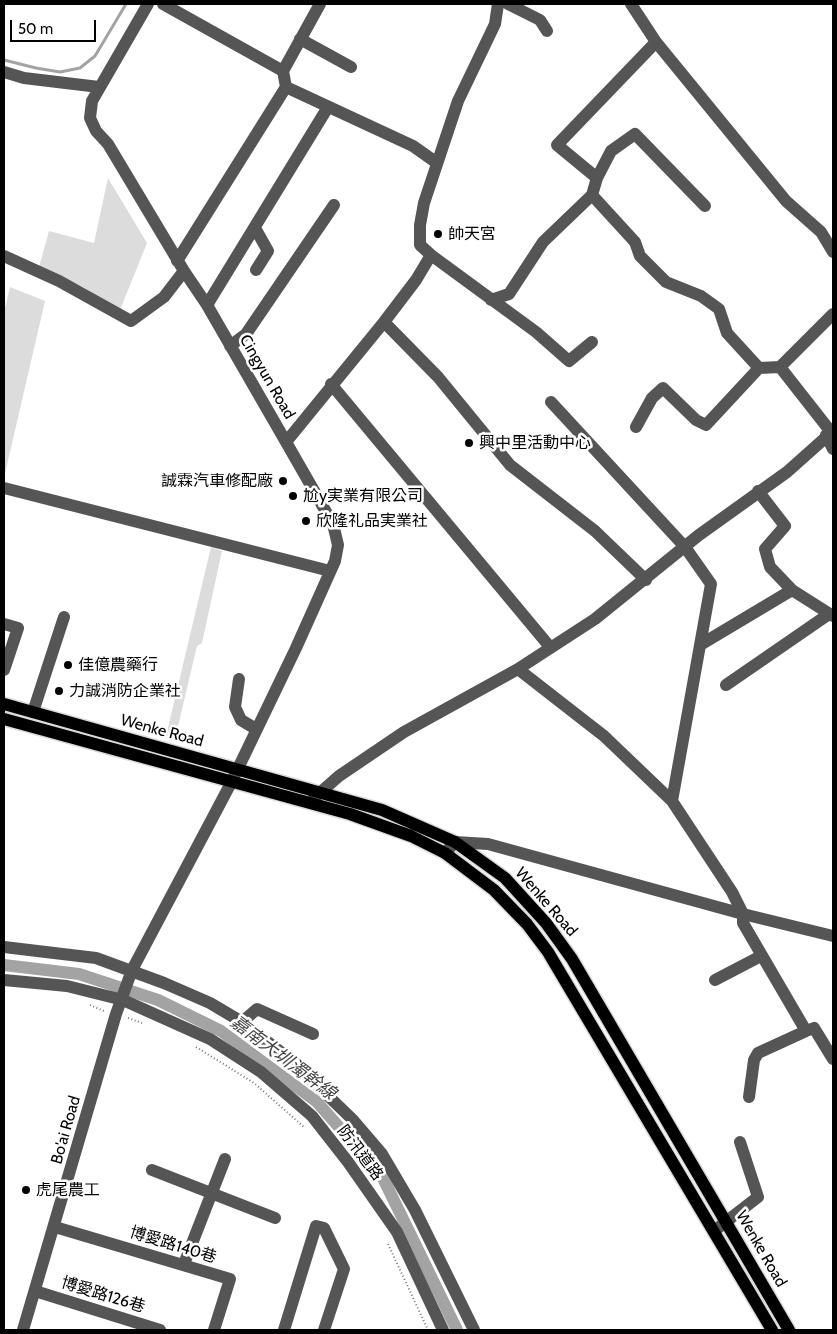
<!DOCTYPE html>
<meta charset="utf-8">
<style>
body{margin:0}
#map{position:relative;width:837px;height:1334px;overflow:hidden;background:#fff;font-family:Cabin,sans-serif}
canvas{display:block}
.frame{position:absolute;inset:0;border:5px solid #000;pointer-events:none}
.scale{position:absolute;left:10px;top:20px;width:86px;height:22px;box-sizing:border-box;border:2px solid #000;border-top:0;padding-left:6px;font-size:15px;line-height:18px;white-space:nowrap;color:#000;-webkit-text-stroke:4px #fff;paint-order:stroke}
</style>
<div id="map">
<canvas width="837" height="1334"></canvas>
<div class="frame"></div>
<div class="scale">50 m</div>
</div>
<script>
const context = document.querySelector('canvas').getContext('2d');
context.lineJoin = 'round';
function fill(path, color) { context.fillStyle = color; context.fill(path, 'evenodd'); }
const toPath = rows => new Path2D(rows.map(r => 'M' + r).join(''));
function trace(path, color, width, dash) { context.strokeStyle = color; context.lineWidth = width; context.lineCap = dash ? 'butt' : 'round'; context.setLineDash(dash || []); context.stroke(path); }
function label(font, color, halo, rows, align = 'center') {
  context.font = font + ' Cabin,"Noto Sans TC",sans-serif'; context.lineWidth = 5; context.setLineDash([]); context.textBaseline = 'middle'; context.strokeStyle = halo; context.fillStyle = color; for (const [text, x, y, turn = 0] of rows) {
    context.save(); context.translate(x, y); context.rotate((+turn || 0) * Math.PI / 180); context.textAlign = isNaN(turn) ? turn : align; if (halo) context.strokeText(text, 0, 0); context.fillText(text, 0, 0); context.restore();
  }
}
fill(toPath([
 [108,178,147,243,120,310,83,287,39,267,49,231,94,243],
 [10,287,45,301,4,478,4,312],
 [211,547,222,551,202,643,197,646,175,739,166,736]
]), '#dcdcdc');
trace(toPath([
 [4,60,36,68,60,72,80,68,95,56,126,4]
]), '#a3a3a3', 3);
trace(toPath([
 [4,965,79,974,158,1000,221,1031,317,1102,382,1176,457,1330]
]), '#a3a3a3', 12);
const major = toPath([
 [4,704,382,810,455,842,505,878,546,923,572,959,789,1330],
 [4,719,350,814,411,836,445,853,494,890,527,924,548,952,772,1330]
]);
trace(major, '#dbdbdb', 15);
trace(toPath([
 [90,1005,104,1011],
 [128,1018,142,1023],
 [196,1047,254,1083,305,1128],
 [388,1244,428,1330]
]), '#777', 2, [1, 2.5]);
trace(toPath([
 [163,4,283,71],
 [508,4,540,20,547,31],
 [300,39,351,67],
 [656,42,786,201,821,232,833,252],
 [4,72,24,78,99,87],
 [286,87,413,146,437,163],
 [597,178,611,151,635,134,705,206],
 [592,195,597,178,557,145,656,42,631,4],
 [255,228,268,251,256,270],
 [431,255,536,332,569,361,592,342],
 [4,256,59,281,131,321,164,297,184,271],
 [177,261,286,87,283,71,320,4],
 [491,300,509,294,543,242,592,195,635,242,640,256,666,282,701,296,719,309,727,333,759,368,780,367,831,432],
 [207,305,328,107],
 [384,322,438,377,510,465,595,531,646,580],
 [230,346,246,334,334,205],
 [780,367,833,314],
 [331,384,550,647],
 [551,402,685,547,711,584,672,801],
 [636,427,652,398,663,388,696,420,706,425,759,368],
 [826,435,833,449],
 [286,442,384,322,416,280,431,255,420,245,420,225,424,203,458,101,495,24,498,4],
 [4,488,330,571],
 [758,491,785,526,765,549,770,567,792,590,833,616],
 [4,624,18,628,4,670],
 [700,645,792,590],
 [518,669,604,736,672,801,732,892,743,914,743,923,806,1031,814,1028,833,1059],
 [239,679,235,707,241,720,256,729],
 [726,685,829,614],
 [33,712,64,617],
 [314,798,339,776,404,732,518,669,595,619,699,535,787,472,833,431],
 [445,853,455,842,488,844,743,914,833,936],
 [4,947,96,958,164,983,210,1003,242,1022,291,1060,352,1119,382,1154,415,1210,474,1330],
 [4,980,67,986,123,1000,210,1039,261,1072,312,1116,348,1162,397,1232,443,1330],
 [715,980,761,956],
 [242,1022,257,1009,313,1034],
 [749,1097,754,1060,758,1053,806,1031],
 [152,1170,275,1218],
 [55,1227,230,1279,214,1330],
 [714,1231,758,1197,740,1142],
 [184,1264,225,1159],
 [35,1291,160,1330],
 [23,1330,116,1014,132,970,231,783,296,648,335,561,338,545,333,524,286,442,207,305,184,271,108,144,96,131,90,118,92,101,148,4],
 [284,1330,316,1226,324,1228,344,1269,324,1330]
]), '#555', 12);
trace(major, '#000', 12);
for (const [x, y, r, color] of [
 [438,234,5,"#000"],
 [469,443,5,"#000"],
 [283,481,5,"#000"],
 [293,496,5,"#000"],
 [306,521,5,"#000"],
 [68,665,5,"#000"],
 [59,691,5,"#000"],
 [26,1190,5,"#000"]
]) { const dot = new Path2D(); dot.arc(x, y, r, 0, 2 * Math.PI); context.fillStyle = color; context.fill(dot); trace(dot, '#fff', 2); }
label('16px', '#000', '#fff', [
 ["帥天宮",448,234],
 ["興中里活動中心",479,443],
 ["誠霖汽車修配廠",273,481,"right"],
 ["尬y実業有限公司",303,496],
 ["欣隆礼品実業社",316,521],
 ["佳億農藥行",78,665],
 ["力誠消防企業社",69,691],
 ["虎尾農工",36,1190]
], 'left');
label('16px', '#000', '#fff', [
 ["Cingyun Road",267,377,60],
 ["Wenke Road",162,731,15],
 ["Wenke Road",546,902,49],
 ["Bo'ai Road",66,1130,-74],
 ["防汛道路",360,1153,53],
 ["博愛路140巷",173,1245,17],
 ["Wenke Road",761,1249,60],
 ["博愛路126巷",103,1295,17]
]);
label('italic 18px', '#444', '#fff', [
 ["嘉南大圳濁幹線",283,1058,37]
]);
</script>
